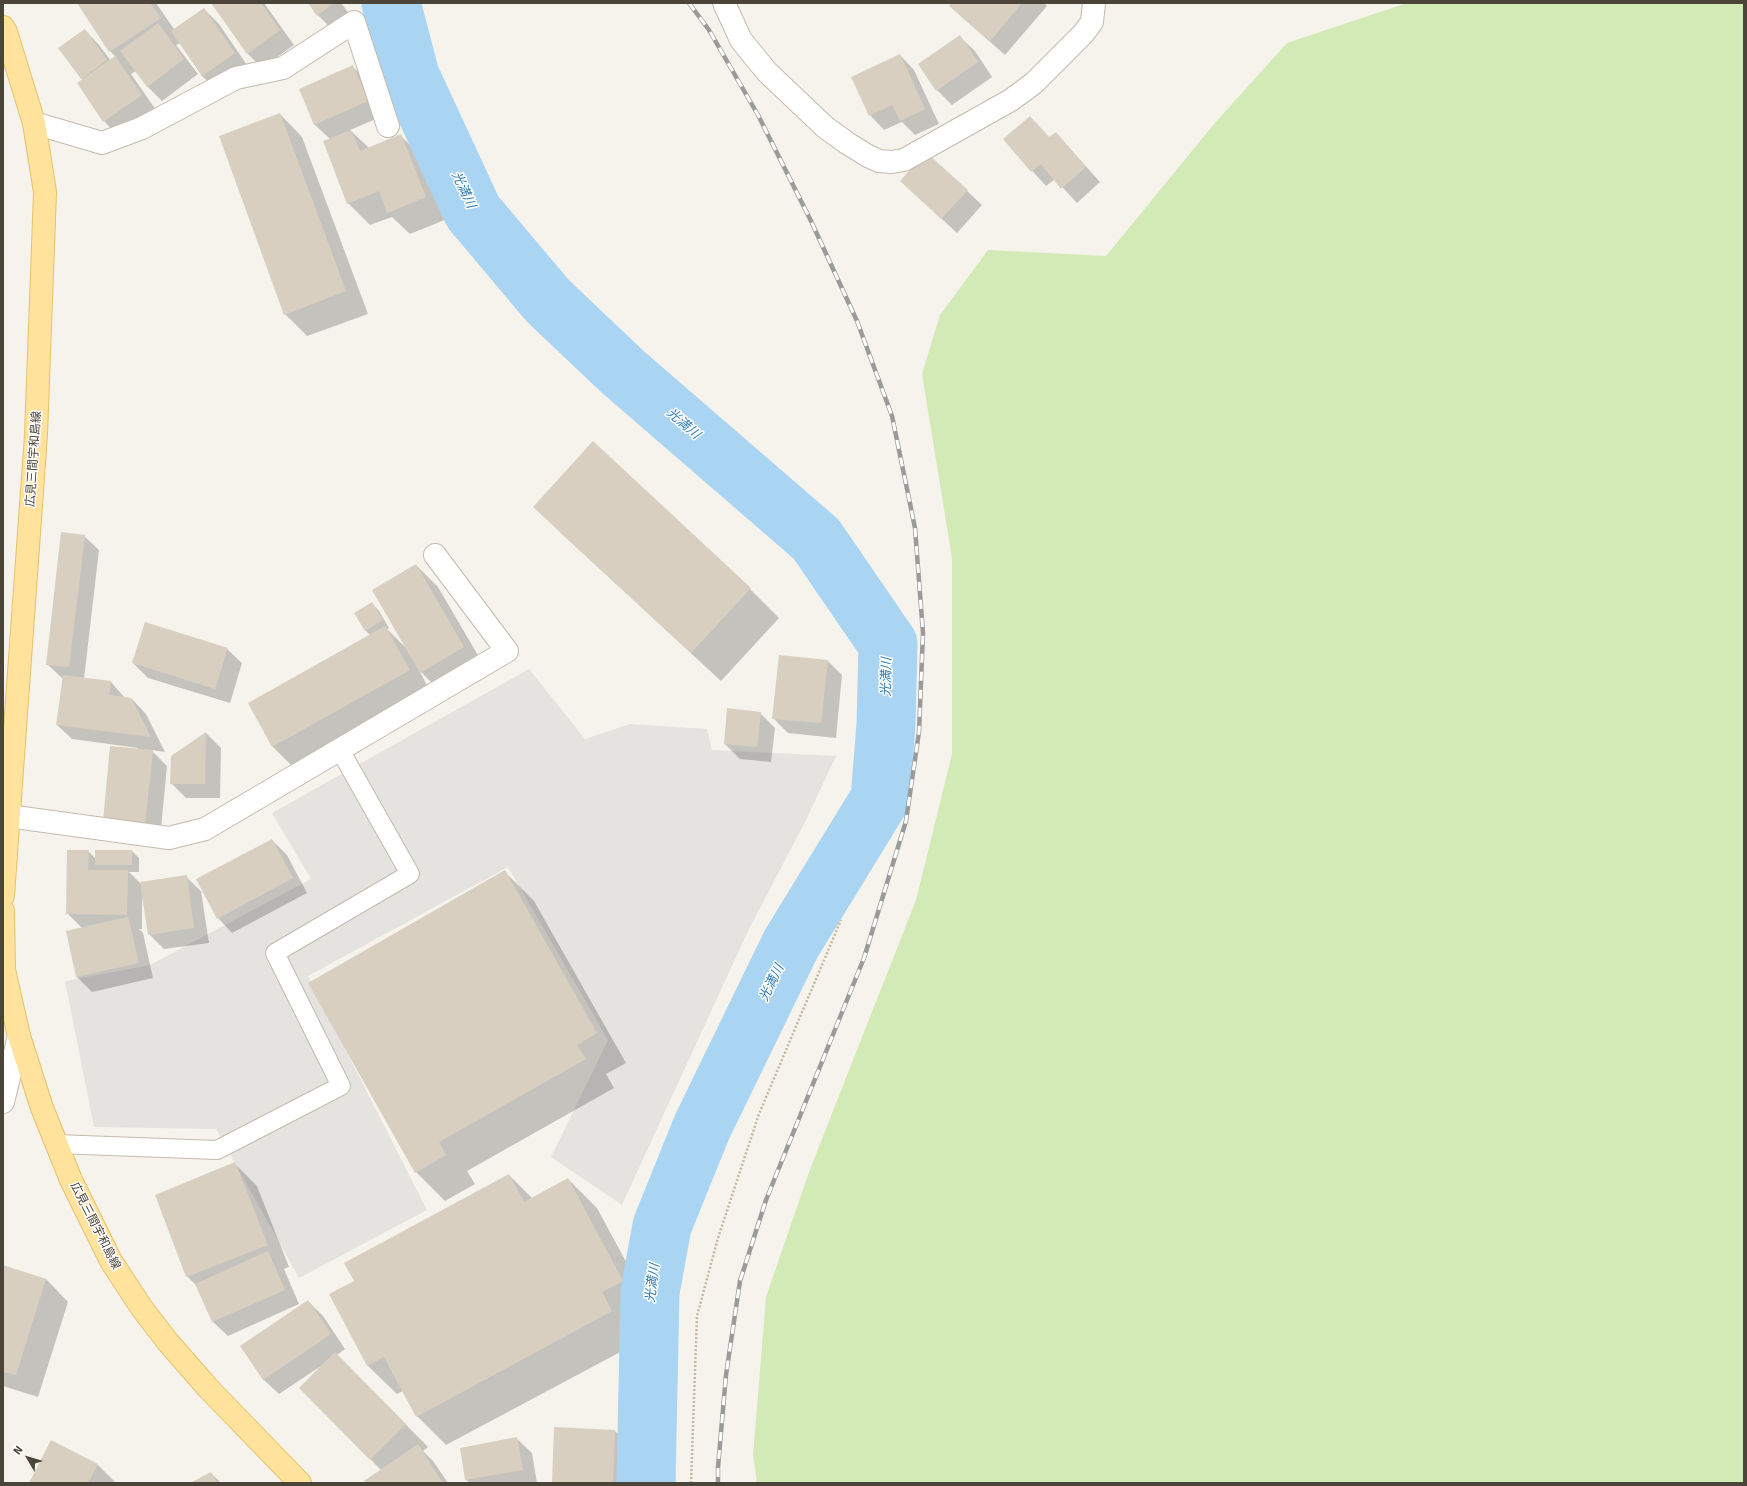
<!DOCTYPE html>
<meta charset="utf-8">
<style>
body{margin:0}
#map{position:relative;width:1747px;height:1486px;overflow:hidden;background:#f6f3ec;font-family:Signika,sans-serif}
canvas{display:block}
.frame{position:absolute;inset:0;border:4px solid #4b4439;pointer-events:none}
.north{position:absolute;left:8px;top:1438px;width:40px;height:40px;-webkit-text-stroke:3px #fff;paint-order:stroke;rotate:308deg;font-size:11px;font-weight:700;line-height:16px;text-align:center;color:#4b4439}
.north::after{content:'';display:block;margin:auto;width:14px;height:18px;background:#4b4439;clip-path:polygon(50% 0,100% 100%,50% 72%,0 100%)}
</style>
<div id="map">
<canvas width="1747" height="1486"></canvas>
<div class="frame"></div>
<div class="north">N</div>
</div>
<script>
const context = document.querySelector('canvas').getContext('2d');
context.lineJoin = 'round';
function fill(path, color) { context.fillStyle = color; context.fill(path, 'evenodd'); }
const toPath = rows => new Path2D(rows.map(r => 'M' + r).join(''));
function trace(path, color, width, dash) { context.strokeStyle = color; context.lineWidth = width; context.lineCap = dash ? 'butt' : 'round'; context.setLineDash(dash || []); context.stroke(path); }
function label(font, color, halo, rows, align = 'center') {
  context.font = font + ' Signika,"Noto Sans JP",sans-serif'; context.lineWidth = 3; context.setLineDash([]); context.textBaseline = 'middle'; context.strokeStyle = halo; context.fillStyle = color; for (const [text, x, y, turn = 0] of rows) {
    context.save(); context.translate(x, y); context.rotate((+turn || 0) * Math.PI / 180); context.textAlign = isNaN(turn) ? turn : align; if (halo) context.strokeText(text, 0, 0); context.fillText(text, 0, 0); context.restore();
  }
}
fill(toPath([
 [1407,3,1744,3,1744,1483,757,1483,753,1455,766,1297,809,1172,916,900,952,754,952,558,922,374,940,315,988,250,1106,256,1214,124,1287,43]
]), '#d2eab5');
fill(toPath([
 [529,669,585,739,630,724,707,729,712,750,836,756,806,820,748,931,622,1205,551,1157,608,1040,508,867,308,976,427,1210,299,1278,216,1129,94,1127,65,981,150,965,311,879,272,813]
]), '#e5e3e0');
fill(toPath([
 [79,3,156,3,174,29,204,9,219,24,249,68,217,90,202,76,180,43,176,45,198,74,162,101,147,86,136,71,131,74,156,110,118,136,104,121,83,80,60,48,85,30,99,45,111,61,116,57,110,51],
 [212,3,264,3,294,45,262,68,247,53],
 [309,3,341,3,351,16,332,30,318,15],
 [952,3,1044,3,1047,6,1005,55,965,20,950,6],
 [960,37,975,51,992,77,952,105,937,90],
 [900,55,914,70,939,124,915,135,902,122,884,130,870,115],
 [352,66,367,81,383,116,350,130,369,148,401,136,423,158,447,219,410,234,392,217,370,225,348,203,330,139,315,125,300,89],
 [280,114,302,137,368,314,307,336,285,314],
 [1030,117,1050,138,1056,133,1100,182,1077,203,1055,179,1046,186,1004,140],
 [901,181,967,191,982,205,957,233],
 [534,506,750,589,779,618,721,681,563,535],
 [84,536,99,550,84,679,111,682,125,698,131,698,146,714,165,752,151,750,167,766,160,839,119,835,138,748,72,739,57,725,63,679,47,664],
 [416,565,438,587,486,669,443,694,419,670,431,693,295,769,273,747,249,704,370,635,365,630,372,603,379,611,389,628,387,629,407,649],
 [227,649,242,663,230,703,148,678,133,663],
 [827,660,842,675,836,738,788,733,773,718],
 [760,713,775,728,771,762,740,759,725,744],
 [206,733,221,748,220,798,186,798,171,783,172,756],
 [272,840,287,855,307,893,232,933,218,918],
 [88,851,96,859,132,851,139,858,139,872,129,872,142,885,186,877,201,891,209,943,164,949,149,934,142,896,142,929,139,929,143,933,153,978,92,992,77,977,68,932,82,928,67,913],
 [505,872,534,901,626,1063,606,1074,614,1088,467,1171,475,1184,445,1201,416,1172,309,983],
 [235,1164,257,1186,289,1267,284,1269,299,1304,228,1336,213,1322,198,1287,187,1276],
 [509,1175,532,1198,568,1179,597,1208,652,1310,630,1321,641,1341,446,1445,417,1416,403,1391,397,1394,368,1366,355,1281],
 [3,1266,46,1279,68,1302,38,1397,3,1386],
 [308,1301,323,1316,345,1349,337,1355,428,1447,423,1451,433,1461,448,1483,367,1483,381,1470,300,1388,321,1366,279,1394,264,1380,241,1346],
 [615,1431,637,1453,636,1483,553,1483],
 [517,1439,532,1453,537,1483,470,1483,466,1480],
 [97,1464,116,1483,30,1483],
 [211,1473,221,1483,192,1483]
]), '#0003');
trace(toPath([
 [391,3,410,76,473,212,548,301,624,373,816,539,888,644,886,725,880,799,791,944,702,1127,662,1226,650,1292,646,1483]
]), '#a9d4f2', 59);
fill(toPath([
 [77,3,150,3,161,18,109,52],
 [211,3,261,3,280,30,247,54],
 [308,3,334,3,317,16],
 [951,3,1022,3,990,41,949,6],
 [204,8,235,53,202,76,171,31],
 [158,23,184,59,147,87,120,51],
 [85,29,107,60,81,79,58,48],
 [960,35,978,62,936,91,918,64],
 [900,54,925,109,900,121,892,105,869,116,851,77],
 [115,56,142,95,103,122,77,83],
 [353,65,368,101,314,125,299,89],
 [280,113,346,291,284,315,219,136],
 [1030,116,1049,137,1056,132,1086,167,1061,189,1041,164,1031,172,1003,139],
 [351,130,360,151,401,134,426,197,387,213,379,191,347,204,323,141],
 [926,152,968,190,941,219,900,181],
 [593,441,751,588,691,653,533,507],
 [61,532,85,535,69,667,46,665],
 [416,564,464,647,420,673,372,590],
 [372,602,383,620,365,631,354,613],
 [145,622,228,648,215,689,132,663],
 [385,626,410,670,272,747,248,703],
 [779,655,828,660,821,723,772,719],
 [63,675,111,681,109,695,131,698,151,737,56,725],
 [727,708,761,712,757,747,724,744],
 [206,732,205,784,170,784,171,756],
 [110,746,153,750,145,825,103,821],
 [272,839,293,878,217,919,196,879],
 [67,850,89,850,88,870,128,870,127,915,66,914],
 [95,850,132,850,132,865,95,865],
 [505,870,597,1033,577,1045,586,1059,439,1142,446,1155,415,1173,308,983],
 [187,875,194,928,148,935,140,882],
 [128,917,139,963,76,977,66,931],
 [235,1162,268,1245,186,1277,155,1195],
 [509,1174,524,1202,568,1178,623,1281,602,1292,612,1311,416,1417,384,1357,367,1366,329,1294,354,1281,344,1263],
 [268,1251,285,1290,212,1322,195,1284],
 [3,1265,46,1279,16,1375,3,1372],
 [308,1300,331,1334,263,1380,240,1346],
 [335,1352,406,1424,370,1460,299,1388],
 [554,1427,615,1430,613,1483,552,1483],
 [517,1437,523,1470,465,1480,460,1448],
 [51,1440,98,1464,88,1483,29,1483],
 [418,1444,443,1483,366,1483,364,1481],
 [211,1472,217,1483,190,1483]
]), '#d8cfc1');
const lane = toPath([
 [56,1144,217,1150,341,1086,275,953,410,874,340,750]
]);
const street = toPath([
 [724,3,741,40,767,72,825,127,847,143,868,156,879,161,892,162,904,160,1011,100,1034,83,1083,34,1092,22,1094,3],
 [34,123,102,143,142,128,236,78,283,68,354,22,388,126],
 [8,816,169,838,205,829,507,651,435,555],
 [3,1102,19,1036]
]);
const primary = toPath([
 [3,27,6,32,34,123,45,192,36,435,3,896],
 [3,911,4,970,19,1036,42,1108,71,1180,111,1261,141,1307,167,1341,208,1388,300,1483]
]);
trace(lane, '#c2bbae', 20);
trace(street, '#c2bbae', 24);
trace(primary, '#e6c16a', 24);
trace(toPath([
 [691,1483,697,1316,718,1238,759,1114,841,920]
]), '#c4b79f', 2.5, [2, 2]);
trace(lane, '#fff', 18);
trace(street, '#fff', 22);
trace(primary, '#ffe39c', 22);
const rail = toPath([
 [689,3,709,30,758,115,811,221,857,321,892,416,915,528,923,633,919,732,906,821,864,958,766,1200,740,1281,726,1375,718,1467,718,1483]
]);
trace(rail, '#9a9a9a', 4.5);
trace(rail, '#fff', 3, [9]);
label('12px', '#4b4439', '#fff', [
 ["広見三間宇和島線",34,459,-86],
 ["広見三間宇和島線",95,1226,63]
]);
label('italic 13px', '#2e7ab2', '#fff', [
 ["光満川",463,190,65],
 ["光満川",683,424,41],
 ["光満川",887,677,-89],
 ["光満川",772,983,-64],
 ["光満川",653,1283,-83]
]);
</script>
